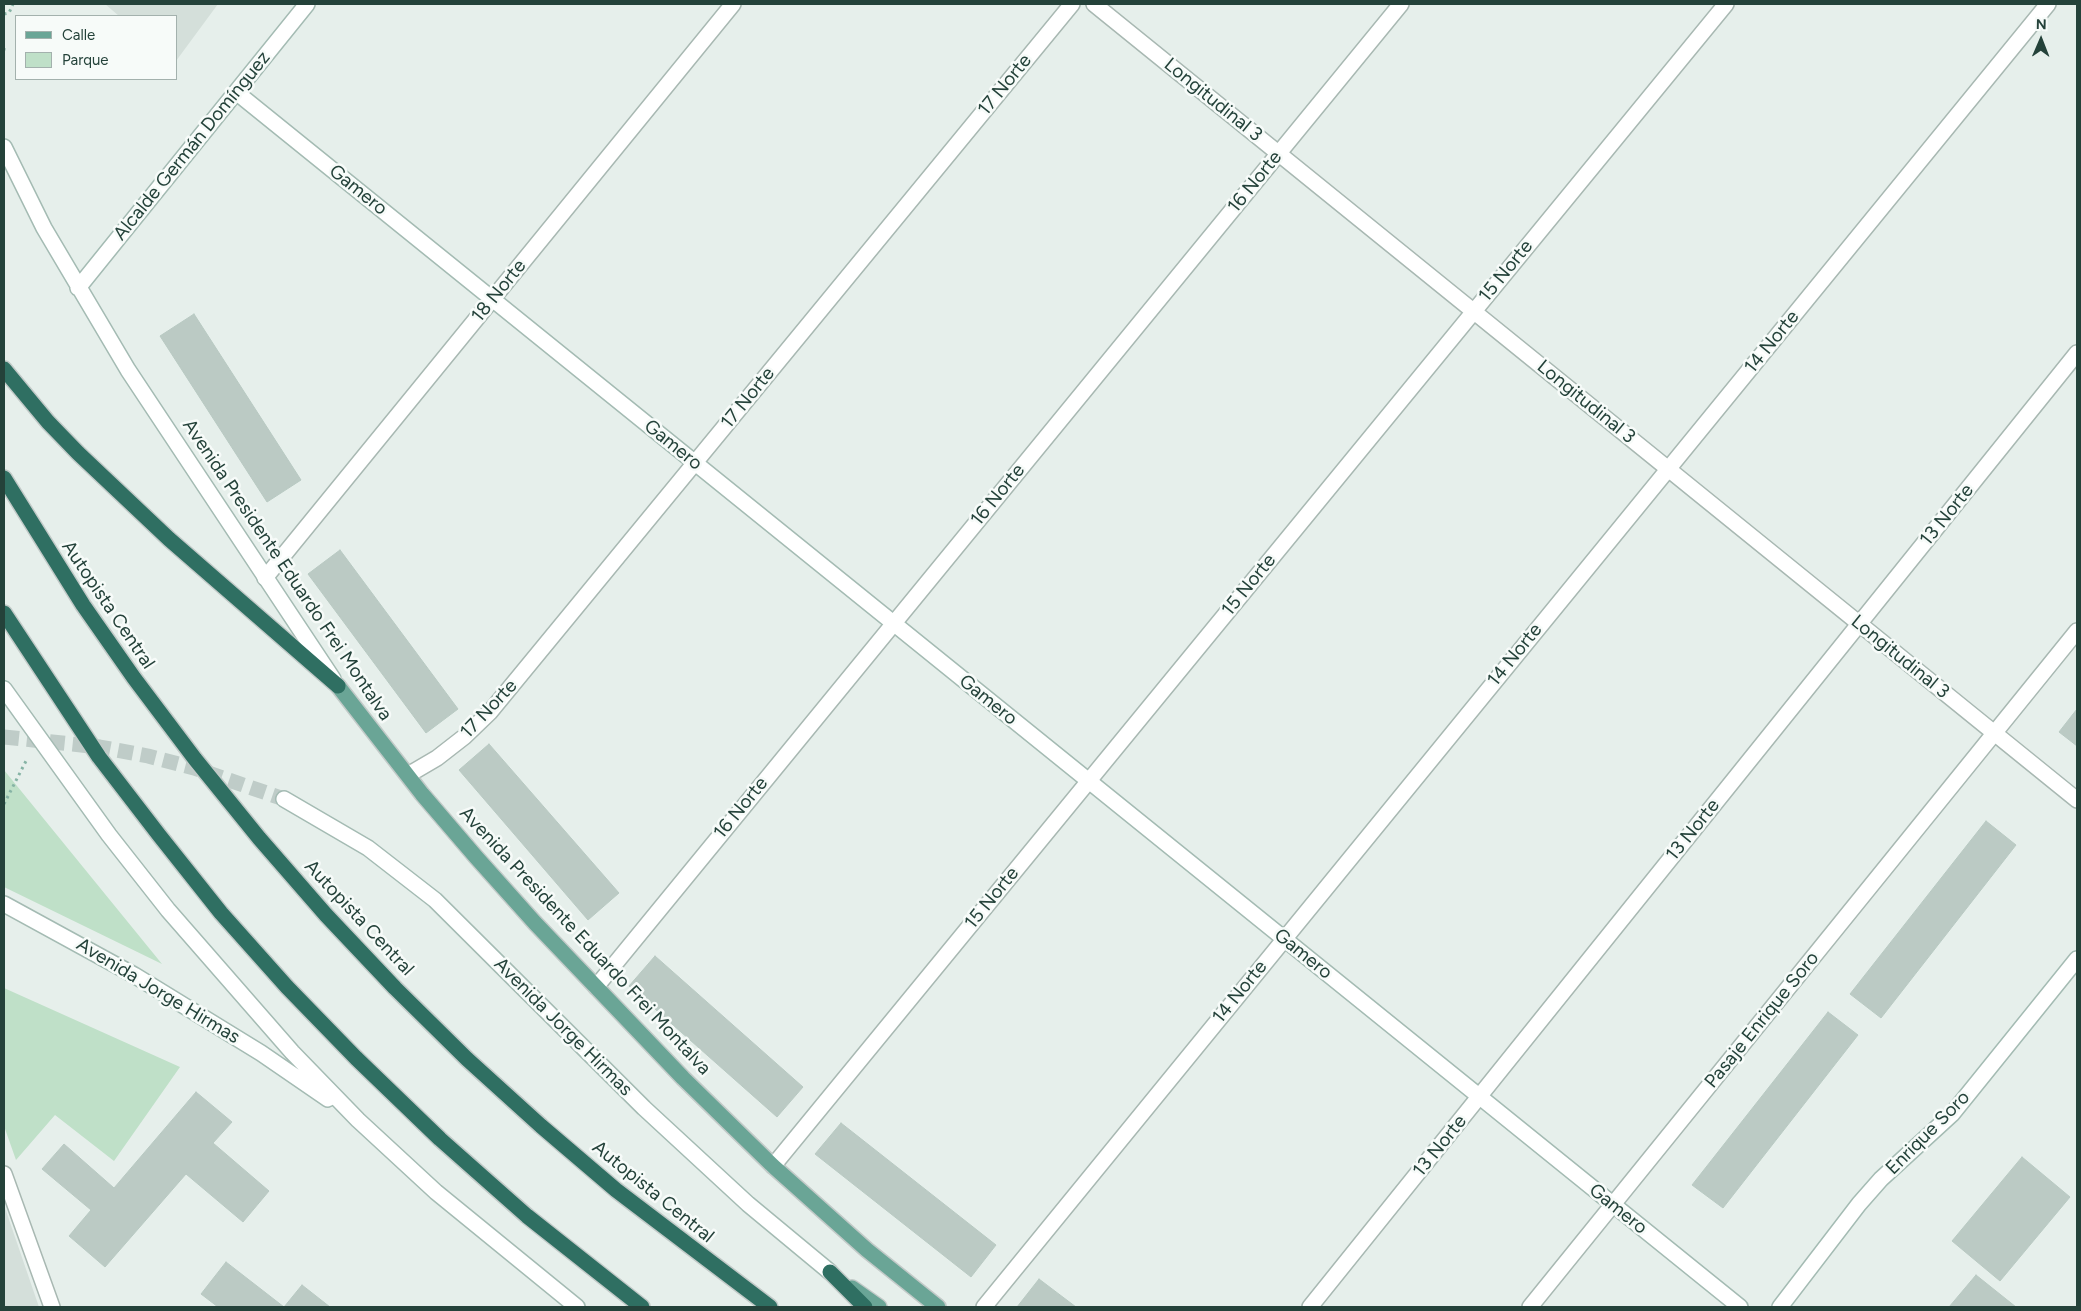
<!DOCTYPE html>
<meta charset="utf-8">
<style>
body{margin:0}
#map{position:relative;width:2081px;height:1311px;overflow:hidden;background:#e6efeb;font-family:Figtree,sans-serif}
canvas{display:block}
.frame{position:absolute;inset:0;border:5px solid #24423a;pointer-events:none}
.legend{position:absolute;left:15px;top:15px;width:162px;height:65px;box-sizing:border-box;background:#f7fbf9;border:1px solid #a3b1ad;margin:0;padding:6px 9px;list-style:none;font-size:15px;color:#24423a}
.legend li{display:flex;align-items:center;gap:10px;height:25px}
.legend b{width:25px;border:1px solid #a3b1ad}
.north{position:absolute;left:2016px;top:15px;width:50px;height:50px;-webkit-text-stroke:4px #f7fbf9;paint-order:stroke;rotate:1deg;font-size:14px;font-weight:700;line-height:20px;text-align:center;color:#24423a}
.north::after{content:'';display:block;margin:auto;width:18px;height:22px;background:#24423a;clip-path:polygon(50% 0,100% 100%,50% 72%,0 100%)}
</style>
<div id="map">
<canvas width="2081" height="1311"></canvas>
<div class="frame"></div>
<ul class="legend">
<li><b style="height:6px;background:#6aa596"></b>Calle</li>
<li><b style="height:14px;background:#bfe0c8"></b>Parque</li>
</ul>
<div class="north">N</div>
</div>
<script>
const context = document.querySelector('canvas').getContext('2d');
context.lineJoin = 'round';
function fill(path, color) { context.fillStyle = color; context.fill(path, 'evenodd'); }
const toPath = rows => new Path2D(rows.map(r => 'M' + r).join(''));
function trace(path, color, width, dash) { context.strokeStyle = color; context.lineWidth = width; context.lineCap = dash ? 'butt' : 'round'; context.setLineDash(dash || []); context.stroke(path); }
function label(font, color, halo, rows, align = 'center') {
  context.font = font + ' Figtree,sans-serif'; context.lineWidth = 5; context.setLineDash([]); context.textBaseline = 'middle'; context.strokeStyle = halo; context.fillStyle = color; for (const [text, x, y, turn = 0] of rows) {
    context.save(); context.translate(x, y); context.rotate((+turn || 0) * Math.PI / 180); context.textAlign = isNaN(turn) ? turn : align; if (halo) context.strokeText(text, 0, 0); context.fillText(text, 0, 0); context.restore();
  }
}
fill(toPath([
 [105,4,218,4,176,61,176,16,119,16],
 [4,1205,39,1307,4,1307]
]), '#d4dfda');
fill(toPath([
 [4,770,162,964,4,887],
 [4,988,180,1067,114,1161,55,1115,16,1160,4,1126]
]), '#bfe0c8');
const building = toPath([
 [194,314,301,480,267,502,160,336,194,314],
 [340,550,458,709,426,733,308,574,340,550],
 [2077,709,2077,746,2059,732,2077,709],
 [489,744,619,893,588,920,459,770,489,744],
 [1986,821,2016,845,1881,1018,1850,994,1986,821],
 [655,956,803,1087,777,1117,629,986,655,956],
 [1828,1012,1858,1035,1723,1208,1692,1185,1828,1012],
 [196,1092,232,1122,213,1143,269,1191,243,1222,186,1174,105,1267,69,1236,91,1210,42,1169,64,1144,114,1188,196,1092],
 [841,1123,996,1245,971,1277,815,1154,841,1123],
 [2022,1157,2070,1197,2000,1281,1952,1241,2022,1157],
 [226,1262,284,1307,218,1307,201,1294,226,1262],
 [1976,1275,2016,1307,1949,1307,1976,1275],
 [1039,1279,1076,1307,1017,1307,1039,1279],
 [302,1285,330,1307,284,1307,302,1285]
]);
fill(building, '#bbcac4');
trace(building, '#b8c9c2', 1);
trace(toPath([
 [4,737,100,747,148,756,194,768,284,799]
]), '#bfccc8', 15, [15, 8]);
const lane = toPath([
 [1530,1307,2077,631]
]);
const street = toPath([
 [1094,4,2077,800],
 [265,578,733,4],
 [408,775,437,758,464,737,490,712,1072,4],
 [596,987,1401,4],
 [773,1166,1726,4],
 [4,1174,52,1307],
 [984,1307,2048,4],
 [1310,1307,2077,353]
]);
const secondary = toPath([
 [236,92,1740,1307],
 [4,147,44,228,128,370,333,679],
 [78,288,307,4],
 [4,689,109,835,168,910,292,1052,358,1120,436,1192,577,1307],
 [284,799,368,848,435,900,644,1108,748,1204,830,1272],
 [4,904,134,975,261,1053,328,1099],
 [1780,1307,1859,1204,1881,1179,1952,1114,2077,959]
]);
const primary = toPath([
 [338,686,422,794,476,857,535,923,683,1078,773,1166,867,1250,938,1307],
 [852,1288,879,1307]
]);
const highway = toPath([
 [4,369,48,422,78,453,169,539,338,686],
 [4,478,83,605,134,678,195,759,259,838,326,915,395,988,467,1059,541,1126,616,1190,770,1307],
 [4,613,99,757,159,835,221,913,287,987,356,1058,440,1139,527,1216,642,1307],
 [830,1272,865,1307]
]);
trace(lane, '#a8b8b2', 18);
trace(street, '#a8b8b2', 18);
trace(secondary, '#a4bbb3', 18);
trace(primary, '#c2cac8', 18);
trace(highway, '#c2cac8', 18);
trace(toPath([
 [4,14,9,13,13,4],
 [4,48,4,54],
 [4,804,26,761]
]), '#86b3a5', 3, [2.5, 4]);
trace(lane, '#fff', 15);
trace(street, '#fff', 15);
trace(secondary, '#fff', 15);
trace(primary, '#6aa596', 15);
trace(highway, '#2f6f62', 15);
label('19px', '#24423a', '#f7fbf9', [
 ["17 Norte",1005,85,-51],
 ["Longitudinal 3",1213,100,39],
 ["Alcalde Germán Domínguez",192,146,-51],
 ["16 Norte",1255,182,-51],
 ["Gamero",358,190,39],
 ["15 Norte",1506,271,-51],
 ["18 Norte",499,291,-51],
 ["14 Norte",1772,342,-51],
 ["17 Norte",748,398,-51],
 ["Longitudinal 3",1586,402,39],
 ["Gamero",673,445,39],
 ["16 Norte",998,495,-51],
 ["13 Norte",1947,515,-51],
 ["Avenida Presidente Eduardo Frei Montalva",287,570,56],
 ["15 Norte",1249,585,-51],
 ["Autopista Central",108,605,56],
 ["14 Norte",1515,655,-51],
 ["Longitudinal 3",1900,657,39],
 ["Gamero",988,700,39],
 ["17 Norte",489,709,-47],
 ["16 Norte",741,808,-51],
 ["13 Norte",1693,830,-51],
 ["15 Norte",992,898,-51],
 ["Autopista Central",359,918,47],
 ["Avenida Presidente Eduardo Frei Montalva",585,941,47],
 ["Gamero",1303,954,39],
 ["Avenida Jorge Hirmas",158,991,31],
 ["14 Norte",1240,992,-51],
 ["Pasaje Enrique Soro",1762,1020,-51],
 ["Avenida Jorge Hirmas",563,1027,45],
 ["Enrique Soro",1928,1133,-45],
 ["13 Norte",1440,1146,-51],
 ["Autopista Central",653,1192,39],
 ["Gamero",1618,1209,39]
]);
</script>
